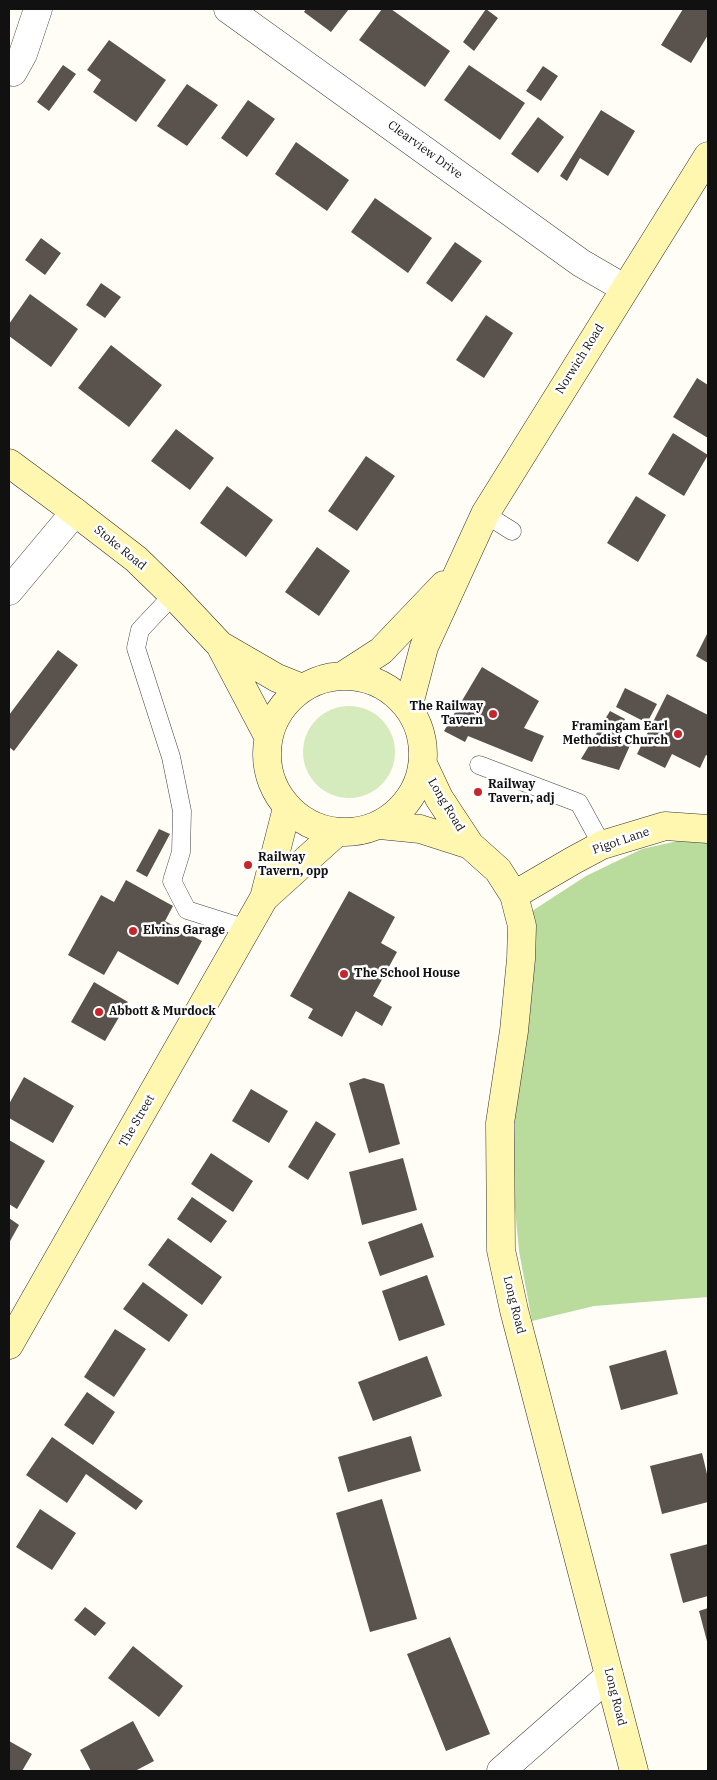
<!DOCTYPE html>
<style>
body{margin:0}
#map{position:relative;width:717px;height:1780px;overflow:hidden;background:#fffdf5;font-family:"IBM Plex Serif",serif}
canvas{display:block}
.frame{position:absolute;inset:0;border:10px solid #111;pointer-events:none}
</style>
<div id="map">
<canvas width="717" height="1780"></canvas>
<div class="frame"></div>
</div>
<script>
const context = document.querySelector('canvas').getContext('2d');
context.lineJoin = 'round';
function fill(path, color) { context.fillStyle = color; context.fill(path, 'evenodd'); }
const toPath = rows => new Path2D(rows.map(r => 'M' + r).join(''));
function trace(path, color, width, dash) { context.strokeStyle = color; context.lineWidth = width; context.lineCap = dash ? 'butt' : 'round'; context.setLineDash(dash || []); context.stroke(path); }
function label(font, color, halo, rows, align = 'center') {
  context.font = font + ' "IBM Plex Serif",serif'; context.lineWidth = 5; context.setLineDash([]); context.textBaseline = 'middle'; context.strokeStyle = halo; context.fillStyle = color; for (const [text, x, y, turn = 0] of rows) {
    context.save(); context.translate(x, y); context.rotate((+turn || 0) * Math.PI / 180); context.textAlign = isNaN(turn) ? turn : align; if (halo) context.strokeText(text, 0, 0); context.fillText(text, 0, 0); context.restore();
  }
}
fill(toPath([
 '303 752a46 46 0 1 1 92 0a46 46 0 1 1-92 0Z'
]), '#d5ebbd');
fill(toPath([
 [691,838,708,841,708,1297,594,1306,532,1321,519,1251,513,1186,515,1121,513,1039,529,913,586,876,642,849]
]), '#b9dc9c');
fill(toPath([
 [306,9,349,9,331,32,304,12],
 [382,9,391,9,450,51,425,87,359,40],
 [486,9,498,18,474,51,463,42],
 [683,9,708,9,708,35,691,63,661,45],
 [109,40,166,80,136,122,93,92,101,80,87,70],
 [63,65,76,74,49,111,37,102],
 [469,65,525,103,500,140,444,100],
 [543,66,558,76,541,101,526,91],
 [187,84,218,105,187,146,157,126],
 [248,100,275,119,247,157,221,138],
 [601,110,635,131,608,176,580,158,567,181,560,176],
 [538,117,564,137,538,173,511,154],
 [296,142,349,180,327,211,275,174],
 [375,198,432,238,408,273,351,232],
 [41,238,61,253,45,275,25,260],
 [455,242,482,261,452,302,426,283],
 [101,283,121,297,105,318,86,305],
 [30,294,78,329,51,367,9,336,9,324],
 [486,315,513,333,484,378,456,360],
 [111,345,162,385,129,427,78,388],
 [697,378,708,385,708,438,673,417],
 [176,429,214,458,190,490,151,461],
 [673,433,708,455,684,496,648,474],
 [366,456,395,476,357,531,328,511],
 [227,486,273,520,246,557,200,523],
 [636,496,666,515,638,562,607,543],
 [317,547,350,571,319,616,285,592],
 [708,632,708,663,696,656],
 [58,650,78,665,14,751,9,747,9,715],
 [482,667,539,701,524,728,544,736,532,762,468,736,465,742,444,731],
 [625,688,657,704,647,723,616,707],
 [667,694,708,715,708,756,706,755,700,768,672,754,665,768,637,754],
 [610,711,625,719,618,734,632,741,619,770,581,759],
 [159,829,170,834,147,877,136,871],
 [126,880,173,906,165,921,202,941,178,985,118,951,104,975,68,955,101,895,114,902],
 [349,891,395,917,381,943,397,952,373,996,392,1007,382,1026,356,1011,342,1037,308,1018,313,1009,290,996],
 [94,982,128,1002,105,1041,71,1022],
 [24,1077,74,1106,53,1143,9,1118,9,1104],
 [364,1078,384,1084,400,1144,369,1153,349,1083],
 [251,1089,288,1111,269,1143,232,1121],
 [316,1121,336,1134,308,1180,288,1167],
 [9,1140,45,1161,17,1209,9,1204],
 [211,1153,253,1181,233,1212,191,1184],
 [403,1158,417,1210,362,1225,349,1172],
 [192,1197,227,1221,211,1243,177,1219],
 [9,1218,19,1225,9,1243],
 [422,1223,434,1257,380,1276,368,1242],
 [168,1238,222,1277,202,1305,148,1265],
 [427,1275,445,1325,399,1341,382,1291],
 [143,1282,188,1315,169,1342,123,1309],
 [115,1329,146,1349,114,1397,84,1377],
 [666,1350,678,1394,621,1410,609,1366],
 [427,1356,442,1396,373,1421,358,1382],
 [87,1392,115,1412,93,1445,64,1425],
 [411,1436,421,1471,348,1492,338,1457],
 [52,1437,143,1501,136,1510,86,1474,67,1503,26,1475],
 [702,1453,708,1478,708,1502,662,1514,650,1466],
 [382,1499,417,1619,370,1632,336,1513],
 [40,1509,76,1533,52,1570,16,1547],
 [708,1544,708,1596,683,1603,670,1554],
 [85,1607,106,1623,95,1636,74,1620],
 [708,1608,708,1645,699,1611],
 [450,1637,490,1734,446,1751,407,1654],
 [133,1646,183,1686,159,1717,108,1678],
 [133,1721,154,1761,135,1771,91,1771,80,1750],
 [9,1741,32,1754,22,1771,9,1771]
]), '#5a524d');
const lane = toPath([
 [485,514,512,531],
 [173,595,140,630,136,648,171,757,182,811,181,852,172,881,187,910,247,929],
 [479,765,579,803,602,845]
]);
const street = toPath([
 [228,9,581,263,624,288],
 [13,72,23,54,38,9],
 [9,591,75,512],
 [501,1771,609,1676]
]);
const secondary = toPath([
 [9,463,75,512,136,559,173,595,220,645,268,736],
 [220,645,277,678,302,688],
 [344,675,381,651,444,585],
 '267 754a78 78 0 1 1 156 0a78 78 0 1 1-156 0Z',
 [408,708,424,647,485,514,708,156],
 [423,764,439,798,470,845,498,870,514,895,522,926,521,959,514,1031,500,1123,501,1250,514,1310,634,1771],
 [380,825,420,829,470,845],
 [514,895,574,860,602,845,665,826,708,829],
 [264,898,336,833],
 [9,1345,264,898,287,808]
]);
trace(lane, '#444', 19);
trace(street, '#444', 29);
trace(secondary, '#333', 29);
trace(lane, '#fff', 18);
trace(street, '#fff', 28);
trace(secondary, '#fff6b0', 28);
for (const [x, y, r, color] of [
 [493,714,5,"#c4262e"],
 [678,734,5,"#c4262e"],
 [478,792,5,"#c4262e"],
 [248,865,5,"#c4262e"],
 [133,931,5,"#c4262e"],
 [344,974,5,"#c4262e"],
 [99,1012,5,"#c4262e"]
]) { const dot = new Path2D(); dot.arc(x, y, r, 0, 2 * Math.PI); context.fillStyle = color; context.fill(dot); trace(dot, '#fff', 2); }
label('12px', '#111', '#fff', [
 ["Clearview Drive",425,150,36],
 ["Norwich Road",580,359,-58],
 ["Stoke Road",120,548,39],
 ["Long Road",446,805,59],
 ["Pigot Lane",621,841,-19],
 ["The Street",137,1121,-60],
 ["Long Road",514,1305,76],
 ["Long Road",615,1697,76]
]);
label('bold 12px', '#111', '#fff', [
 ["The Railway",483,707,"right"],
 ["Tavern",483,721,"right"],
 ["Framingam Earl",668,727,"right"],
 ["Methodist Church",668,741,"right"],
 ["Railway",488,785],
 ["Tavern, adj",488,799],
 ["Railway",258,858],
 ["Tavern, opp",258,872],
 ["Elvins Garage",143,931],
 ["The School House",354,974],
 ["Abbott & Murdock",109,1012]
], 'left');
</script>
